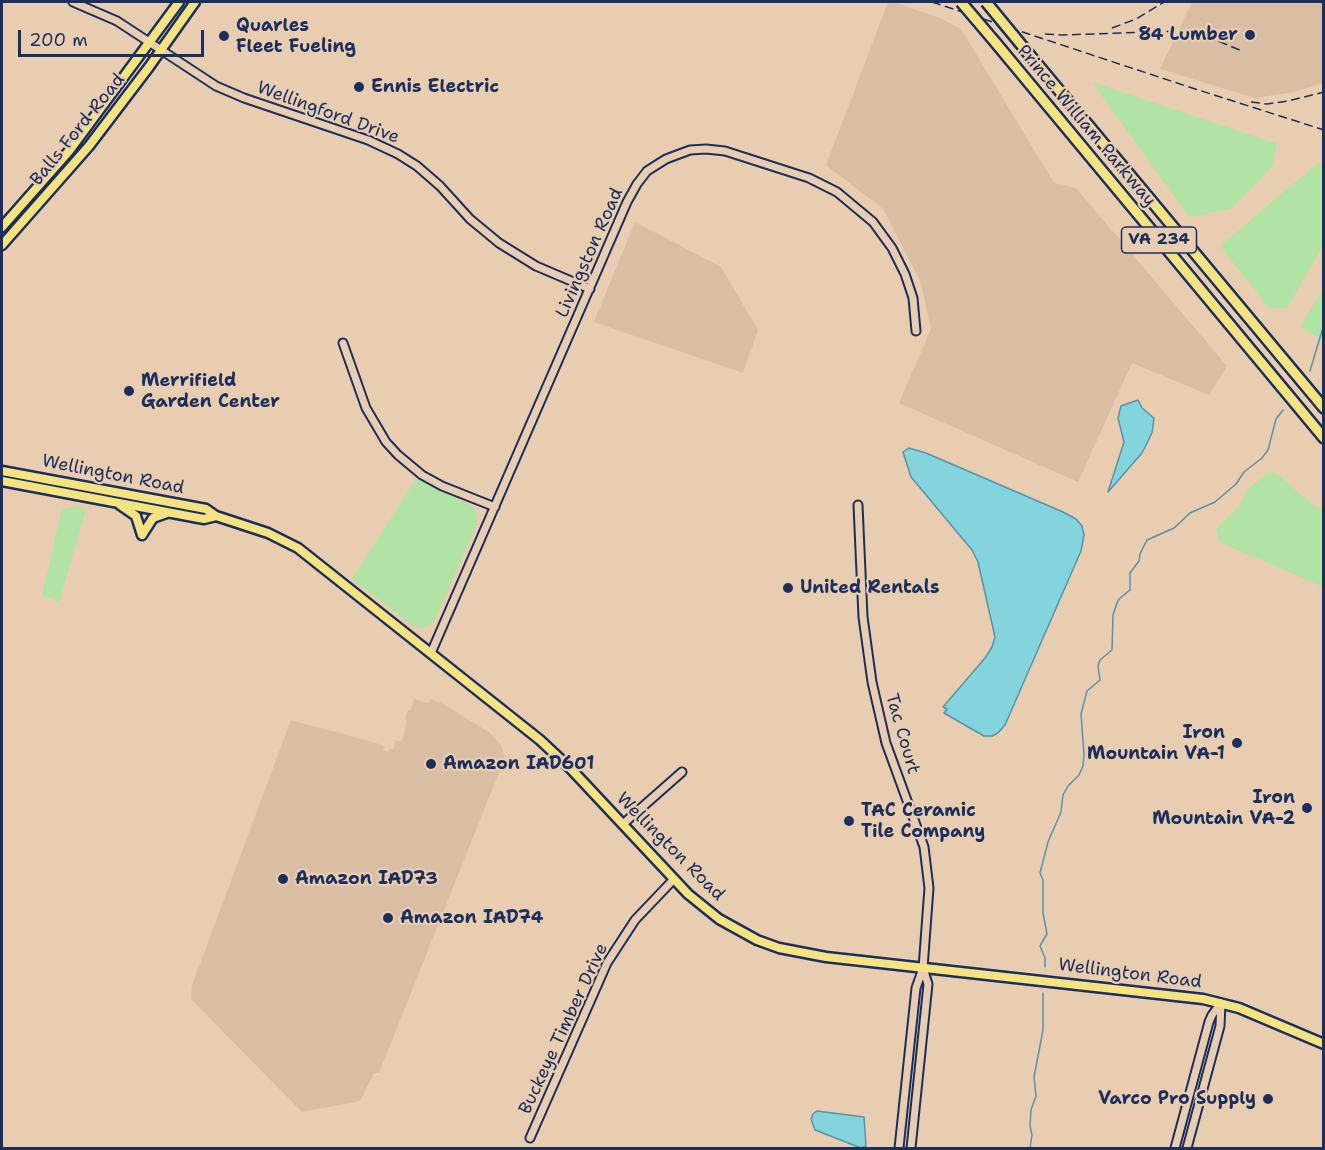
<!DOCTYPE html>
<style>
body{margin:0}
#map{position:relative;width:1325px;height:1150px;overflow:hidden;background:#e9cdb0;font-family:"Shantell Sans",sans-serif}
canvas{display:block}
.frame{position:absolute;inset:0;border:3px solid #1b2f5e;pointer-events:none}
.scale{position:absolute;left:18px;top:30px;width:186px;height:27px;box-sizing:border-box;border:3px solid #1b2f5e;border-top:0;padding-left:8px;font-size:18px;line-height:21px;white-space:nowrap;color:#1b2f5e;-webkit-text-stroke:4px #e9cdb0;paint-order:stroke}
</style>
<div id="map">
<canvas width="1325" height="1150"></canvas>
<div class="frame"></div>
<div class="scale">200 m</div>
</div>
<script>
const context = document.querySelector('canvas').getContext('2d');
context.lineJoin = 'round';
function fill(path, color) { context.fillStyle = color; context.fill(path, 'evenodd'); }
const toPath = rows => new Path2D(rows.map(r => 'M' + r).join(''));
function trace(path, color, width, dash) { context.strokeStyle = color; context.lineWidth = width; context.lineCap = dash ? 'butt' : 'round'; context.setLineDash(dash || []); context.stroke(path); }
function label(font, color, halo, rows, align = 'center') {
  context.font = font + ' "Shantell Sans",sans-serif'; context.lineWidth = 4.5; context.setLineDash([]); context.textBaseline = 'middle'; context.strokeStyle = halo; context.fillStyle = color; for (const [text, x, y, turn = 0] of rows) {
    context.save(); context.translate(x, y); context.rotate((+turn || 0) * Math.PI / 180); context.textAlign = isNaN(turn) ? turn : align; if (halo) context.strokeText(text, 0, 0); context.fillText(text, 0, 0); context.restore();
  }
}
fill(toPath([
 [888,2,894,2,940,18,961,29,1054,183,1076,188,1227,366,1209,395,1132,363,1078,482,899,403,931,329,920,280,883,209,826,165],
 [1192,2,1323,2,1323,83,1295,92,1255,98,1160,69],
 [635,222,721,267,758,330,743,373,594,322],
 [414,699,428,703,431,699,445,705,490,733,501,745,505,757,379,1073,374,1073,360,1101,302,1112,191,999,192,985,291,720,376,743,384,746,383,750,388,752,389,749,394,749,395,741,402,741,407,720,405,719,408,710,411,710]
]), '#dabea4');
fill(toPath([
 [1092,82,1277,144,1272,167,1231,209,1189,217],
 [1318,163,1323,165,1323,246,1287,308,1269,308,1220,246],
 [1323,290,1323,341,1300,326],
 [1270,471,1278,475,1313,505,1323,509,1323,587,1220,542,1216,529,1239,506,1249,488],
 [416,479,474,507,477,514,478,522,435,619,427,627,420,629,410,624,352,579],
 [76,506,86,510,59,602,42,595,62,509]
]), '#b0e3a4');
const water = toPath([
 [1138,400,1142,408,1154,418,1152,433,1142,453,1108,492,1124,442,1118,418,1121,406,1138,400],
 [909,448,926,453,1063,512,1076,519,1082,526,1084,535,1081,551,1005,725,998,733,992,736,984,736,944,713,947,709,943,707,985,658,992,647,995,637,978,562,972,550,911,477,903,452,909,448],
 [817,1111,864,1117,866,1146,861,1148,815,1130,811,1119,813,1114,817,1111]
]);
fill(water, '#83d4dd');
trace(water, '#5992aa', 1.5);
trace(toPath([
 [1310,371,1324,324],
 [1045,967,1045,958,1040,946,1047,934,1043,913,1043,880,1040,873,1048,842,1061,812,1063,795,1068,786,1079,775,1083,766,1084,754,1081,714,1087,691,1100,680,1098,666,1100,660,1112,650,1113,615,1117,603,1119,599,1130,590,1130,573,1139,561,1140,554,1147,540,1174,528,1190,513,1215,502,1236,484,1244,472,1262,458,1268,450,1276,419,1283,410],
 [1030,1148,1032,1135,1030,1126,1031,1110,1036,1096,1034,1077,1043,1030,1043,993]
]), '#5992aa', 1.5);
const minor = toPath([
 [73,2,117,21,216,86,244,98,368,140,398,154,417,166,440,186,470,219,499,243,536,266,590,289],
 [343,343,366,408,386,442,398,455,422,475,442,486,495,507],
 [858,505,863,617,872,682,886,743,924,847,929,888,923,968,916,988,899,1148],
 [431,653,627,202,637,184,647,171,666,159,690,150,706,149,725,151,809,178,837,192,873,222,892,248,905,274,913,298,916,331],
 [623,824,682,772],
 [530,1138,607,963,635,920,674,879],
 [911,1148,928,984,923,968],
 [1175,1148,1209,1022,1212,1015,1221,1003],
 [1187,1148,1220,1026,1221,1003]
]);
const major = toPath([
 [2,227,69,151,179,2],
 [2,245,89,146,149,67,195,2],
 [2,471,206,509,216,516,268,533,298,548,540,740,571,769,688,894,719,919,757,940,779,948,826,957,1203,999,1239,1008,1324,1044],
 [2,481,204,519,216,516],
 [120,505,136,516,142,535],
 [142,535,153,518,167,513]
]);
const highway = toPath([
 [995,42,1324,438],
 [1028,53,1324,408]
]);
trace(minor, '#1b2f5e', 11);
trace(major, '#1b2f5e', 13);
trace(highway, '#1b2f5e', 14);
trace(minor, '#e9cdb0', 7);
trace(major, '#f5e382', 8);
trace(highway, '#f5e382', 9);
trace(toPath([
 [932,2,1189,87,1324,130],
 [1112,28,1136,19,1164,2],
 [1045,34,1062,35,1180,31,1204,35,1242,51],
 [1251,102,1267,104,1288,101,1324,92]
]), '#1b2f5e', 1.5, [9, 4.5]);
const highwayBridge = toPath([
 [961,2,995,42],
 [986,2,1028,53]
]);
trace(highwayBridge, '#1b2f5e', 14, []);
trace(highwayBridge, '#f5e382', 9);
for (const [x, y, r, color] of [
 [1250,35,6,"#1b2f5e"],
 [224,36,6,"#1b2f5e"],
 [359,87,6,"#1b2f5e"],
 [129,391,6,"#1b2f5e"],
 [788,588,6,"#1b2f5e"],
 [1237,743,6,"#1b2f5e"],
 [431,764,6,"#1b2f5e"],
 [1307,808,6,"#1b2f5e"],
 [849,821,6,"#1b2f5e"],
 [283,879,6,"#1b2f5e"],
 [388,918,6,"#1b2f5e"],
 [1268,1099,6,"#1b2f5e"]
]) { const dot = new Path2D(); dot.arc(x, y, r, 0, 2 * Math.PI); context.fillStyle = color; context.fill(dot); trace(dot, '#e9cdb0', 2); }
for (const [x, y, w] of [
 [1159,240,75]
]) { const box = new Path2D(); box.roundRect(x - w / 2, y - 13, w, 26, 4.5); context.fillStyle = '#e9cdb0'; context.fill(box); trace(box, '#1b2f5e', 1.5); }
label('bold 16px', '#1b2f5e', null, [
 ["VA 234",1159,240]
]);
label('bold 18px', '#1b2f5e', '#e9cdb0', [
 ["Quarles",236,26],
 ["Fleet Fueling",236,47],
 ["84 Lumber",1238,35,"right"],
 ["Ennis Electric",371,87],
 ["Merrifield",141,381],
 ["Garden Center",141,402],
 ["United Rentals",800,588],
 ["Iron",1225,733,"right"],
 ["Mountain VA-1",1225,754,"right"],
 ["Amazon IAD601",443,764],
 ["Iron",1295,798,"right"],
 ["Mountain VA-2",1295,819,"right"],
 ["TAC Ceramic",861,811],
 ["Tile Company",861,832],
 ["Amazon IAD73",295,879],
 ["Amazon IAD74",400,918],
 ["Varco Pro Supply",1256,1099,"right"]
], 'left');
label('18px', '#1b2f5e', '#e9cdb0', [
 ["Wellingford Drive",328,113,20],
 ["Prince William Parkway",1086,126,50],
 ["Balls Ford Road",78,130,-51],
 ["Livingston Road",590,253,-66],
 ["Wellington Road",113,475,11],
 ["Tac Court",902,734,74],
 ["Wellington Road",670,847,45],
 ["Wellington Road",1130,974,7],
 ["Buckeye Timber Drive",564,1029,-65]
]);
</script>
